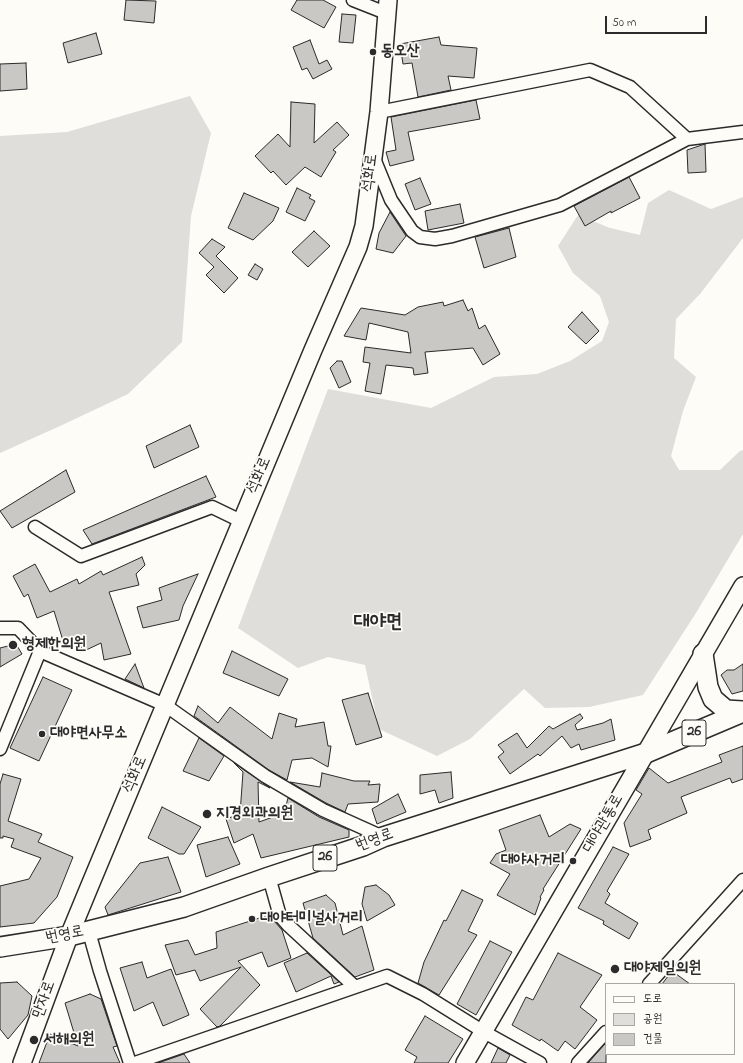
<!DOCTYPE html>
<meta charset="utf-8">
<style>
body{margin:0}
#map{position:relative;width:743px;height:1063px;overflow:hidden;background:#fdfcf7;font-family:"Indie Flower","Poor Story",sans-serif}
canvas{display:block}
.legend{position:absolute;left:605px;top:983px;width:130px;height:72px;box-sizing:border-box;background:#fdfcf7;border:1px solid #a9a8a5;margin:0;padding:5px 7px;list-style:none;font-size:12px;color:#2b2b2b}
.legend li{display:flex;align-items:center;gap:8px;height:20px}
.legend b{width:20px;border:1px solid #a9a8a5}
.scale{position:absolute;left:605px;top:16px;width:102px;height:18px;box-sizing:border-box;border:2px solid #2b2b2b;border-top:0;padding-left:5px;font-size:12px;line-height:14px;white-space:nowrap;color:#2b2b2b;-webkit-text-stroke:3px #fdfcf7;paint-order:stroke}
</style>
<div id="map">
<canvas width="743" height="1063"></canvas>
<ul class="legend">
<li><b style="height:5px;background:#fdfcf7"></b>도로</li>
<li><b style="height:11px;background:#dfdeda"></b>공원</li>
<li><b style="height:11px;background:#c9c8c4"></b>건물</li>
</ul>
<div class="scale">50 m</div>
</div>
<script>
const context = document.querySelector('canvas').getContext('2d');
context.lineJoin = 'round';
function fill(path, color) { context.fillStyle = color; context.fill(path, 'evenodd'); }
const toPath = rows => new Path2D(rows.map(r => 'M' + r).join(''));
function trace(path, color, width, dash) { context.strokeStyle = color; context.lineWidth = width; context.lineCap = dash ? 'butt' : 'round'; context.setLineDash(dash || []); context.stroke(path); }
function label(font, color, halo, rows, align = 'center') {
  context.font = font + ' "Indie Flower","Poor Story",sans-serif'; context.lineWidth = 3.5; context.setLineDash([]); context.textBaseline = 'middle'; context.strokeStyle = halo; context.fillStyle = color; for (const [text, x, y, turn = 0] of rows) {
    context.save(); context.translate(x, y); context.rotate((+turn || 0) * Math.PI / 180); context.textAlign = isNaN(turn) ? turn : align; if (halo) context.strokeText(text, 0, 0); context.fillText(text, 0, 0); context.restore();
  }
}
fill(toPath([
 [190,96,211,133,191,216,182,342,128,394,60,426,0,453,0,136,67,132],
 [669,190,711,209,743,197,743,238,700,294,676,319,674,358,696,377,683,411,671,456,679,470,720,470,740,451,743,450,743,534,696,613,643,695,589,707,545,708,524,689,470,739,437,756,379,729,365,665,328,657,298,668,238,628,328,389,431,408,494,377,537,374,570,361,602,341,609,322,600,296,573,273,558,246,578,215,610,228,640,235,648,203]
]), '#dfdeda');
const building = toPath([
 [126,0,156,1,154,23,124,20,126,0],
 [297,0,323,0,336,7,324,28,291,10,297,0],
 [342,14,356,15,353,43,339,42,342,14],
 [96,33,102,54,68,63,63,43,96,33],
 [439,37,441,45,477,48,474,78,448,76,451,90,418,97,412,63,403,64,400,44,439,37],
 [310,40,319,64,327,60,332,69,313,79,307,68,302,70,293,47,310,40],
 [26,63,27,89,0,91,0,64,26,63],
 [476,100,480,119,408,132,414,160,390,166,386,152,396,150,391,117,476,100],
 [291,102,315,104,314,143,337,122,349,135,333,150,336,152,321,177,305,167,286,185,273,171,271,173,255,156,278,134,290,147,291,102],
 [705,144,706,172,688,173,687,150,705,144],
 [629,177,640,198,611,213,611,211,585,226,574,206,629,177],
 [420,178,431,204,415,210,405,184,420,178],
 [297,188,311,195,309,198,315,201,305,221,286,212,297,188],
 [244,193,279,208,273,221,253,240,228,228,244,193],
 [460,204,464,223,428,230,425,211,460,204],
 [390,212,406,236,393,253,376,249,379,233,390,212],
 [509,228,516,257,484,268,475,237,509,228],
 [314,231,330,246,308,267,292,252,314,231],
 [212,239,225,247,216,256,238,278,224,293,206,275,214,267,199,253,212,239],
 [255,264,263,269,257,280,248,275,255,264],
 [463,300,468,311,472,308,479,329,485,325,500,354,483,365,473,348,425,352,428,373,414,375,413,368,386,365,381,394,365,391,370,363,363,362,365,347,411,353,408,332,369,323,366,340,344,336,361,308,405,315,418,307,443,302,444,306,463,300],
 [582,312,599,331,586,344,568,327,582,312],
 [337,361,342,361,351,382,339,388,330,368,337,361],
 [190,425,199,447,154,468,146,446,190,425],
 [66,470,75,492,12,528,0,511,66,470],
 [206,476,216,497,92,544,83,530,206,476],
 [142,557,145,565,136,574,139,585,109,592,131,654,104,660,101,643,84,651,75,639,64,644,54,611,37,618,28,594,24,597,13,576,35,564,50,592,77,579,79,584,101,571,103,575,142,557],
 [198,574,183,606,179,620,143,628,137,607,162,600,159,588,198,574],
 [16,644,22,654,0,667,0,648,16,644],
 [232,651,288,679,279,696,223,673,232,651],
 [135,664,144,688,125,679,135,664],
 [743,664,743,691,732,694,721,675,727,670,734,670,743,664],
 [43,677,72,690,39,761,10,748,43,677],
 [368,693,382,737,356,745,342,700,368,693],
 [198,706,218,723,230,707,272,739,279,713,297,719,295,727,324,722,328,746,331,746,328,767,312,758,292,760,287,780,269,770,194,716,198,706],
 [580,714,583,718,575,725,577,730,603,723,611,719,615,740,581,750,579,744,571,748,562,736,540,756,538,754,510,774,498,757,504,752,498,745,517,733,527,748,549,726,553,729,580,714],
 [199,738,224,756,209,781,183,771,199,738],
 [743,746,743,779,732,783,730,778,681,797,687,813,648,830,651,839,630,847,624,823,642,794,636,790,649,768,668,783,722,762,719,755,743,746],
 [234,763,270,788,258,782,259,822,284,813,288,798,319,817,349,830,349,837,261,858,253,834,234,843,226,819,240,814,243,772,234,763],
 [451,772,453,798,439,803,435,790,420,794,420,775,451,772],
 [322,773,354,781,370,781,368,785,380,784,378,802,348,804,345,812,326,803,290,782,320,787,322,773],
 [3,774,21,779,8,821,42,834,38,842,73,857,57,897,34,923,0,927,0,886,29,879,41,858,11,847,14,839,3,836,3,838,0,838,0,784,3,774],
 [398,794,406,812,377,824,372,809,398,794],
 [162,807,201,827,184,854,179,854,148,838,162,807],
 [540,815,549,837,570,824,581,829,543,889,544,890,540,897,541,898,535,915,497,895,510,874,490,863,496,854,506,850,499,830,540,815],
 [228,837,240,864,206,877,197,845,228,837],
 [613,847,629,854,607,891,610,894,605,903,638,923,629,939,603,924,604,921,578,908,613,847],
 [168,857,181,892,108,915,105,907,140,863,168,857],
 [376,885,389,895,395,905,367,921,362,904,365,887,376,885],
 [462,890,483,900,468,931,477,935,439,995,418,983,424,962,444,920,446,921,462,890],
 [326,895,335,903,343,935,362,926,374,970,355,977,313,938,303,903,326,895],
 [272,914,274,921,282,930,291,958,268,967,262,952,238,961,260,985,220,1026,217,1027,200,1009,241,967,200,981,195,970,176,975,165,945,188,940,195,955,217,948,216,932,272,914],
 [490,941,512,952,476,1015,457,1004,490,941],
 [307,953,339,982,334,984,331,976,296,992,284,963,307,953],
 [558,953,602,975,580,1007,597,1020,575,1049,565,1041,558,1051,541,1039,540,1041,512,1025,526,997,533,1000,558,953],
 [142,962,147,978,171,969,189,1015,163,1026,153,1002,134,1011,120,968,142,962],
 [672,971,690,984,662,984,672,971],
 [17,982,32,996,28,1015,8,1039,0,1029,0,983,17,982],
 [90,994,101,999,117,1046,113,1047,120,1063,39,1063,50,1034,78,1046,65,1003,90,994],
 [425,1016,463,1039,448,1063,414,1063,417,1057,405,1050,425,1016],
 [606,1043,606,1063,588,1063,603,1046,606,1043],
 [498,1048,510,1055,506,1063,491,1063,498,1048],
 [184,1054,190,1063,158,1063,184,1054]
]);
fill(building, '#c9c8c4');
trace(building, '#2b2b2b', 1);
const street = toPath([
 [353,0,386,13],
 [379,112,590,70,630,87,687,139],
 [373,156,391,200,412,231,420,237,435,239,452,236,560,205,687,139,743,132],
 [35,527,81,556,212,507,241,521],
 [0,628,18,628,40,651,165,705,265,776,323,810,383,837],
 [0,749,40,651],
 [269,877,280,916,288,925,354,986],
 [89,932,100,971,130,1063],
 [649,984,743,880],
 [135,1063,387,976,423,994,484,1032,540,1063],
 [578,1063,606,1032]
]);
const secondary = toPath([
 [22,1063,69,936,88,890,313,350,358,247,364,226,379,112,388,0],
 [465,1063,743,586]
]);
const primary = toPath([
 [703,654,708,687,713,699,726,710,743,711],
 [0,947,69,936,184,907,269,877,363,846,383,837,646,753,743,712]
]);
trace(street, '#2b2b2b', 15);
trace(secondary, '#2b2b2b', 20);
trace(primary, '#2b2b2b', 22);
trace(street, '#fdfcf7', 12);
trace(secondary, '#fdfcf7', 17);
trace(primary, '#fdfcf7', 19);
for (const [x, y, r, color] of [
 [373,52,4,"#2b2b2b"],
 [13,645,5,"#2b2b2b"],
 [42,734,4,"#2b2b2b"],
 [207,814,5,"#2b2b2b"],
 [573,861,4,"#2b2b2b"],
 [252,919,4,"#2b2b2b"],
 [615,969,5,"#2b2b2b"],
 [34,1040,5,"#2b2b2b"]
]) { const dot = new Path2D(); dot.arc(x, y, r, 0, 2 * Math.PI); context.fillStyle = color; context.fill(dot); trace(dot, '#fdfcf7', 1.5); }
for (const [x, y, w] of [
 [694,733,24],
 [325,858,24]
]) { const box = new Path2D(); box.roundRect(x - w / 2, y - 13, w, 26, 3); context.fillStyle = '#fdfcf7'; context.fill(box); trace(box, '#2b2b2b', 1); }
label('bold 15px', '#2b2b2b', null, [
 ["26",694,733],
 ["26",325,858]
]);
label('bold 16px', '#2b2b2b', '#fdfcf7', [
 ["동오산",381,52],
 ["형제한의원",22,645],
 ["대야면사무소",50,734],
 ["지경외과의원",216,814],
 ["대야사거리",565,861,"right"],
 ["대야터미널사거리",260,919],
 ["대야제일의원",624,969],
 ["서해의원",43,1040]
], 'left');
label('16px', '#2b2b2b', '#fdfcf7', [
 ["석화로",371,173,-83],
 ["석화로",260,476,-67],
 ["석화로",136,775,-67],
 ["대야관통로",604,824,-60],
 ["번영로",375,841,-20],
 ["번영로",65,936,-11],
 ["만자로",45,1000,-70]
]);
label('bold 20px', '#2b2b2b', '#fdfcf7', [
 ["대야면",378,624]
]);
</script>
